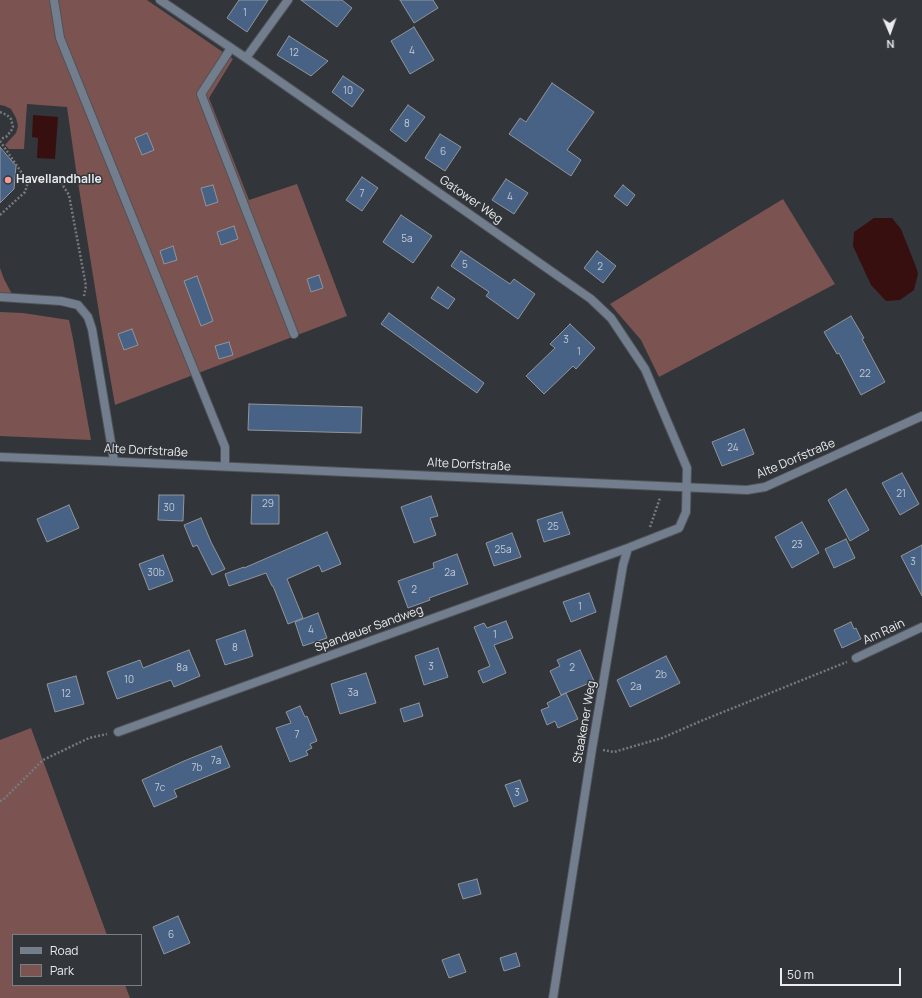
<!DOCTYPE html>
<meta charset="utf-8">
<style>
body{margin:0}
#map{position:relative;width:922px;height:998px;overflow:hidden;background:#32363a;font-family:Manrope,sans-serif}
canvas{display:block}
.legend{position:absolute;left:12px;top:934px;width:130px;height:52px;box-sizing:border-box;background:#32363a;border:1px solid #7b7e82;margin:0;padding:5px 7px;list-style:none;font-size:12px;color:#e9ebee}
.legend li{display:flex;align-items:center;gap:8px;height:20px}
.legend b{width:20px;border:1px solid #7b7e82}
.north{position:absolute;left:870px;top:12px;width:40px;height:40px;-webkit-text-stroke:3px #32363a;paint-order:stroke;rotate:178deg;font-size:11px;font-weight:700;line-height:16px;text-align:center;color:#e9ebee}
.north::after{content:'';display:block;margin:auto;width:14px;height:18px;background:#e9ebee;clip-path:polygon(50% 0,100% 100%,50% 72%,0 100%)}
.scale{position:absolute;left:780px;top:968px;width:121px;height:18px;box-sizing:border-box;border:2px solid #e9ebee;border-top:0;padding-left:5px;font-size:12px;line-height:14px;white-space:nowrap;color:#e9ebee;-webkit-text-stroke:3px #32363a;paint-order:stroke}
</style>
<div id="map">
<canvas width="922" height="998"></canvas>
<ul class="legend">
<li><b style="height:5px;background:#727e8e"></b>Road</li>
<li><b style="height:11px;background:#7b5351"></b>Park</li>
</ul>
<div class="north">N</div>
<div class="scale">50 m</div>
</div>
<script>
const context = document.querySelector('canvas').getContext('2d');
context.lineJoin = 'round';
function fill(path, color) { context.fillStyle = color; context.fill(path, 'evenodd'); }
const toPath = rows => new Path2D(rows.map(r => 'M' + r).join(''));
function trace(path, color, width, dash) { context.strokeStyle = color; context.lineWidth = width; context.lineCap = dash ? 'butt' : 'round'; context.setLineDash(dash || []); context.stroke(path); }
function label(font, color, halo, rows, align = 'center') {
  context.font = font + ' Manrope,sans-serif'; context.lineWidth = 3; context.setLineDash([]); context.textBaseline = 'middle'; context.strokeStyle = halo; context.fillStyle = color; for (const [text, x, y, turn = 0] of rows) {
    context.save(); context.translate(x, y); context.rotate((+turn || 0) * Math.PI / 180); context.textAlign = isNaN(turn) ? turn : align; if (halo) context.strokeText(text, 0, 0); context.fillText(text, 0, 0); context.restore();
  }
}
fill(toPath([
 [0,0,147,0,233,59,209,98,249,200,297,184,347,316,115,405,100,319,76,170,67,107,27,104,24,149,9,149,5,145,16,133,18,126,16,118,11,109,5,106,0,105],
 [783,199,835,284,659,377,641,340,610,304],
 [0,268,4,279,12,294,0,293],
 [0,312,23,313,69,320,73,339,91,440,0,436],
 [31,728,107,935,13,935,13,985,125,985,130,998,0,998,0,740]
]), '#7b5351');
fill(toPath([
 [33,115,58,117,55,159,37,158,38,138,32,137],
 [874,218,892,218,901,229,916,267,918,274,914,290,900,300,886,301,871,285,853,246,854,232]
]), '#370f0f');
const building = toPath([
 [239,0,268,0,247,32,227,18,239,0],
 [301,0,342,0,352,8,337,27,301,0],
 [400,0,433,0,438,8,414,23,400,0],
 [414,27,434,60,410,74,391,41,414,27],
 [289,36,328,61,311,76,277,55,289,36],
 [343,76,364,90,352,107,332,92,343,76],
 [552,83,594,112,567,150,581,160,571,176,509,134,520,118,526,122,552,83],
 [408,105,425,117,406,142,390,130,408,105],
 [147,133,154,150,142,155,135,138,147,133],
 [440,134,461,147,445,171,425,158,440,134],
 [0,147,16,166,14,189,0,203,0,147],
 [362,177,378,188,362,211,346,200,362,177],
 [506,179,528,193,514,214,492,200,506,179],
 [213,185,218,202,206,206,201,188,213,185],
 [623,185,635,195,627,206,614,196,623,185],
 [401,215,432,236,413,263,383,242,401,215],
 [234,226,238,239,221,245,217,232,234,226],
 [173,246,177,260,164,264,160,251,173,246],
 [461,251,510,284,514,279,535,294,518,319,486,296,489,292,451,266,461,251],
 [597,251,616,266,603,283,584,268,597,251],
 [319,275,323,288,311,292,307,279,319,275],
 [197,276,213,321,201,326,184,281,197,276],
 [438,287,455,299,448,309,431,298,438,287],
 [389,313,484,383,477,393,381,324,389,313],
 [851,316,864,338,862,339,885,382,861,395,839,353,837,354,824,332,851,316],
 [570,324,595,348,576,369,573,366,544,394,526,376,555,348,550,344,570,324],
 [132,329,138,345,124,350,118,334,132,329],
 [229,342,233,355,219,359,215,346,229,342],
 [249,404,362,407,361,433,248,430,249,404],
 [744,429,754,454,722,466,712,442,744,429],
 [902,473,919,504,900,515,882,483,902,473],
 [846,489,869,530,850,541,828,500,846,489],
 [159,495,184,495,183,521,158,520,159,495],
 [252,495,279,495,279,524,251,524,252,495],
 [431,496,438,516,430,518,436,535,414,543,401,507,431,496],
 [69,505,79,528,47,542,37,519,69,505],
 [562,512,570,534,544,542,537,520,562,512],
 [201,518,211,542,225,569,212,575,197,545,193,547,184,525,201,518],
 [802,522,819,553,792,568,775,537,802,522],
 [327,532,341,564,322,572,319,565,287,579,303,618,288,624,273,586,272,586,266,573,229,586,225,574,244,567,244,568,327,532],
 [512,533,521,557,494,566,486,543,512,533],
 [846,539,855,558,834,568,825,549,846,539],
 [922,545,922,596,901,556,922,545],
 [457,554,468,584,429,598,430,600,408,608,398,581,434,568,433,563,457,554],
 [163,555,173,581,149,590,139,564,163,555],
 [589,593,596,612,571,622,563,602,589,593],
 [318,613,327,638,303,646,295,622,318,613],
 [506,621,513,638,494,645,506,673,483,683,478,671,490,666,474,627,484,623,487,628,506,621],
 [851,622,854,629,856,628,861,639,842,648,834,630,851,622],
 [245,630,253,656,225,665,216,640,245,630],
 [438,648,448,677,424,685,415,656,438,648],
 [189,650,200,676,174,687,171,680,117,699,107,672,140,660,143,668,189,650],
 [580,650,594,681,561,695,550,671,560,666,557,660,580,650],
 [666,656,680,683,630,707,617,680,666,656],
 [366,673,376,703,340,714,331,684,366,673],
 [76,676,84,704,55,712,47,684,76,676],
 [566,693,578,719,558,728,555,721,547,725,541,710,549,707,547,703,566,693],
 [419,703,423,716,404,722,400,709,419,703],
 [300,706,305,717,307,716,317,741,310,744,312,748,306,751,308,755,290,762,276,728,291,723,286,712,300,706],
 [221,746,230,767,174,790,177,797,154,807,142,780,184,761,221,746],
 [520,780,528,801,514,807,505,785,520,780],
 [477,879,481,894,463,899,458,884,477,879],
 [178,916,190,943,164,954,153,927,178,916],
 [516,953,520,966,504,971,500,958,516,953],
 [459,954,466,972,449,978,442,960,459,954]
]);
fill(building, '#486285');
trace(building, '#91959a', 1);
const service = toPath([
 [54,0,60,38,225,447,225,466],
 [231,48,201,94,294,334],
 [0,297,61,301,78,305,88,317,92,329,114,461]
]);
const minor = toPath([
 [160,0,246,58,591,299,611,318,645,369,687,468,686,512,679,528,628,548,623,565,592,749,553,998],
 [246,58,288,0],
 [856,658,922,627],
 [118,732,628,548]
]);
const tertiary = toPath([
 [0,457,101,461,747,490,765,487,922,416]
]);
trace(service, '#4f5357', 10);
trace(minor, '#4f5357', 10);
trace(tertiary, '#4f5357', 10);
trace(toPath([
 [0,112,7,115,11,119,13,127,11,131,6,137,0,139],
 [0,141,28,182,25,192,0,215],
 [28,182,38,177,49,176,60,181,69,195,86,286,84,296],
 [650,527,660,498],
 [603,750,614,752,662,738,701,721,847,662],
 [0,801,3,800,43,760,89,738,107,734]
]), '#76797d', 2.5, [2, 2]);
trace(service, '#727e8e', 8);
trace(minor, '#727e8e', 8);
trace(tertiary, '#727e8e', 8);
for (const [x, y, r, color] of [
 [8,180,4,"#f59b97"]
]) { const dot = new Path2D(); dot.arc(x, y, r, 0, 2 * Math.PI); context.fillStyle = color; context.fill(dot); trace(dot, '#32363a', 1.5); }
label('10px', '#c1c9d4', null, [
 ["1",245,13],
 ["4",412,51],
 ["12",294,53],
 ["10",348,91],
 ["8",407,124],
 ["6",443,152],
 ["7",362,194],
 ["4",510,197],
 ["5a",407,239],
 ["5",465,265],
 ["2",600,267],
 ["3",566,340],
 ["1",579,352],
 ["22",865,374],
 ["24",733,448],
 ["21",901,494],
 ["29",268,504],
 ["30",169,508],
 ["25",553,527],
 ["23",797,545],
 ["25a",503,550],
 ["3",913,562],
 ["30b",156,573],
 ["2a",450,573],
 ["2",414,590],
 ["1",580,607],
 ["4",311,630],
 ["1",495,635],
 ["8",235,648],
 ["3",431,667],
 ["8a",182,668],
 ["2",572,668],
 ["2b",661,675],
 ["10",129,680],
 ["2a",636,687],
 ["3a",353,693],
 ["12",66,694],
 ["7",297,735],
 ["7a",216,761],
 ["7b",197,768],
 ["7c",160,788],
 ["3",517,793],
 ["6",171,935]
]);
label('bold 12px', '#e9ebee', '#32363a', [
 ["Havellandhalle",16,180]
], 'left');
label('12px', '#e9ebee', '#32363a', [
 ["Gatower Weg",471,200,35],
 ["Alte Dorfstraße",146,451,3],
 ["Alte Dorfstraße",796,459,-23],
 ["Alte Dorfstraße",469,465,3],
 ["Spandauer Sandweg",369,629,-20],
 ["Am Rain",884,632,-25],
 ["Staakener Weg",585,722,-80]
]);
</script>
